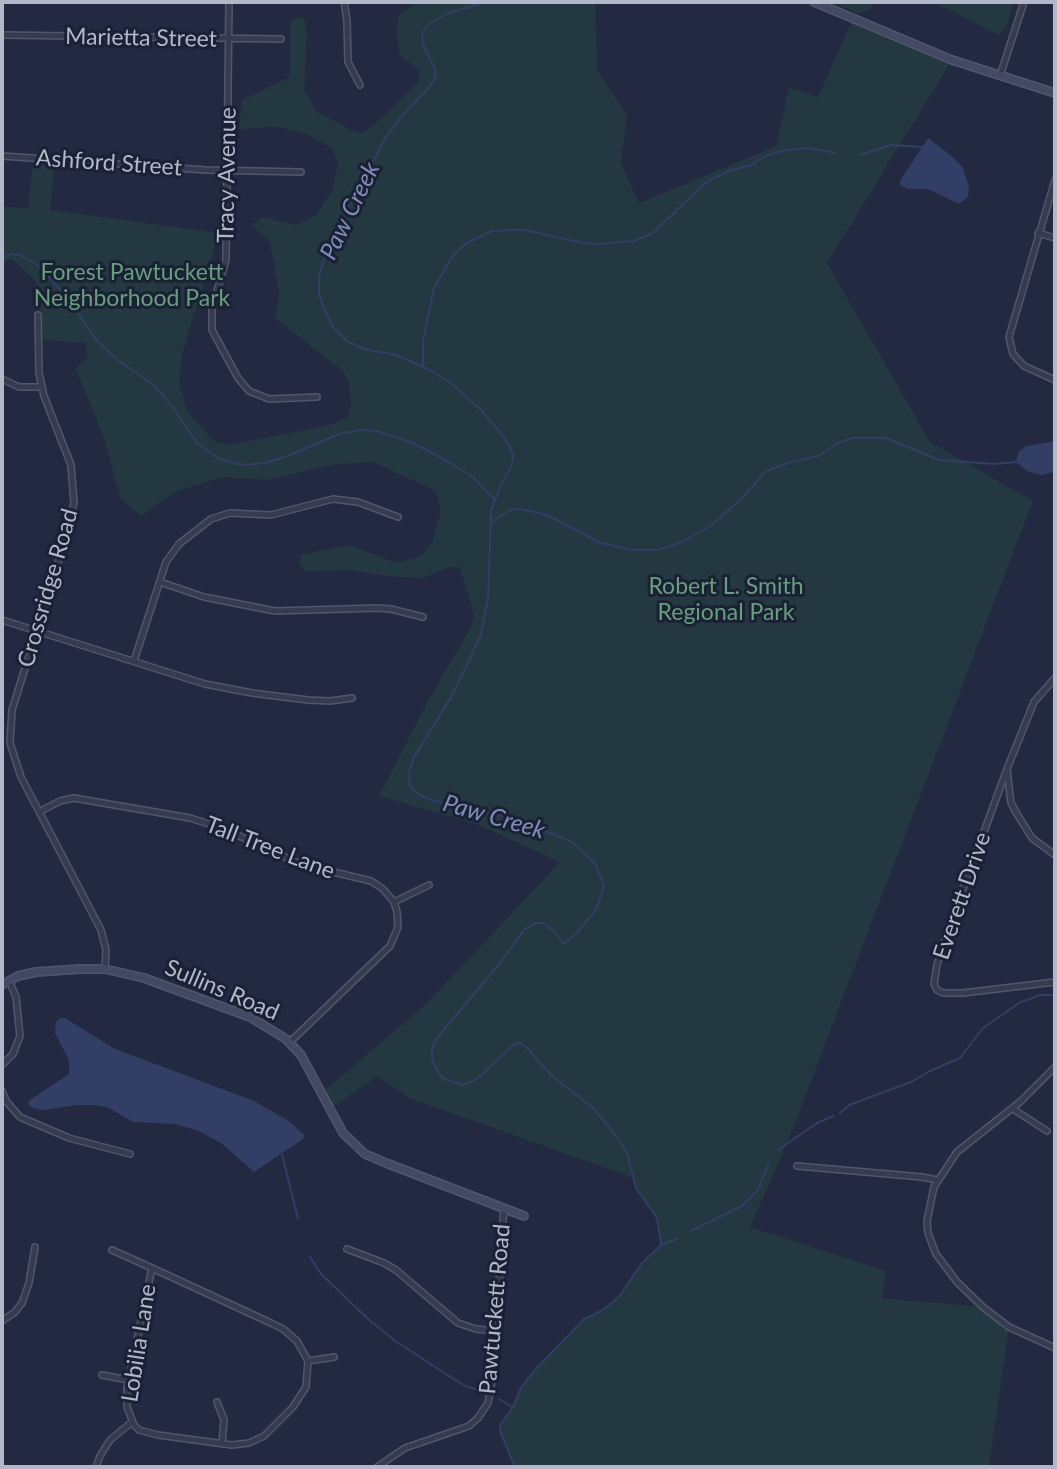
<!DOCTYPE html>
<style>
body{margin:0}
#map{position:relative;width:1057px;height:1469px;overflow:hidden;background:#222940;font-family:Lato,sans-serif}
canvas{display:block}
.frame{position:absolute;inset:0;border:4px solid #b2b7ca;pointer-events:none}
</style>
<div id="map">
<canvas width="1057" height="1469"></canvas>
<div class="frame"></div>
</div>
<script>
const context = document.querySelector('canvas').getContext('2d');
context.lineJoin = 'round';
function fill(path, color) { context.fillStyle = color; context.fill(path, 'evenodd'); }
const toPath = rows => new Path2D(rows.map(r => 'M' + r).join(''));
function trace(path, color, width, dash) { context.strokeStyle = color; context.lineWidth = width; context.lineCap = dash ? 'butt' : 'round'; context.setLineDash(dash || []); context.stroke(path); }
function label(font, color, halo, rows, align = 'center') {
  context.font = font + ' Lato,sans-serif'; context.lineWidth = 6; context.setLineDash([]); context.textBaseline = 'middle'; context.strokeStyle = halo; context.fillStyle = color; for (const [text, x, y, turn = 0] of rows) {
    context.save(); context.translate(x, y); context.rotate((+turn || 0) * Math.PI / 180); context.textAlign = isNaN(turn) ? turn : align; if (halo) context.strokeText(text, 0, 0); context.fillText(text, 0, 0); context.restore();
  }
}
fill(toPath([
 [415,2,595,2,597,69,627,116,621,163,639,203,776,146,789,88,818,97,853,19,952,60,827,263,930,442,1033,501,788,1141,750,1227,886,1271,882,1298,983,1307,1009,1327,989,1467,515,1467,500,1431,501,1424,513,1407,521,1388,534,1371,584,1319,601,1311,619,1297,642,1263,661,1245,657,1218,636,1188,634,1178,409,1098,378,1076,329,1109,322,1093,426,1004,560,862,479,825,379,796,429,699,472,626,474,614,460,567,450,567,423,578,387,576,351,570,305,571,299,561,301,555,348,545,397,563,421,556,432,542,441,512,436,491,373,462,330,465,269,480,223,477,174,492,141,516,120,498,105,441,76,369,87,357,86,343,42,340,42,310,37,309,36,281,11,259,2,264,2,207,28,208,33,160,55,161,50,210,219,233,182,354,179,382,187,411,214,441,228,445,326,426,347,418,351,405,349,384,343,371,275,318,279,292,270,242,251,225,263,217,296,225,316,215,332,191,338,164,333,149,309,135,279,127,239,129,242,100,290,77,290,21,303,16,307,32,304,91,316,111,351,130,363,133,383,117,418,82,420,70,400,56,396,34,398,16],
 [833,2,874,2,871,9,859,14],
 [934,2,1013,2,1008,24,999,35]
]), '#243841');
fill(toPath([
 [928,138,953,157,963,168,969,187,968,197,959,204,928,189,908,189,900,185,900,181],
 [1055,441,1055,472,1041,475,1027,471,1016,462,1019,451,1027,446],
 [61,1018,65,1018,115,1049,254,1101,289,1121,304,1135,303,1139,254,1172,221,1143,199,1131,175,1124,133,1122,109,1108,96,1105,77,1105,44,1110,32,1108,28,1104,30,1100,69,1074,69,1060,55,1033,56,1022]
]), '#323e66');
trace(toPath([
 [487,2,448,13,429,24,422,33,423,44,435,69,436,76,428,89,400,118,386,137,342,220,324,259,319,277,319,295,332,326,347,341,364,349,396,355,430,370,453,385,479,408,495,426,510,446,513,456,512,465,500,487,491,511,488,599,480,637,453,694,413,759,409,772,410,787,418,794,431,800,519,820,572,842,596,865,604,886,597,908,576,934,564,944,553,930,543,923,536,923,525,929,500,963,438,1037,432,1048,432,1060,442,1078,462,1085,473,1081,483,1074,513,1045,520,1043,526,1047,551,1075,593,1108,613,1132,627,1153,636,1188,657,1218,661,1245],
 [860,155,891,145,921,147],
 [2,258,11,254,20,255,38,265,66,296,97,341,119,361,154,385,168,401,198,444,219,459,242,465,265,463,290,455,339,434,359,430,377,431,413,443,445,460,473,477,494,499],
 [423,366,423,340,434,288,452,257,465,244,492,231,511,230,525,230,583,243,599,244,634,241,653,233,705,183,729,171,751,165,767,155,787,150,808,148,836,153],
 [492,522,510,510,521,509,547,515,601,543,632,550,658,550,682,542,712,525,742,498,766,471,791,462,819,456,836,444,852,438,886,438,939,460,994,464,1016,462],
 [840,1113,849,1105,911,1082,930,1071,960,1058,983,1028,1019,1003,1040,995,1055,995],
 [778,1150,817,1123,834,1116],
 [282,1154,298,1219],
 [691,1231,742,1206,757,1191,769,1164],
 [310,1257,321,1274,367,1318,394,1340,452,1378,467,1387,479,1390],
 [499,1399,512,1407],
 [515,1467,500,1431,501,1424,513,1407,521,1388,534,1371,584,1319,601,1311,619,1297,642,1263,661,1245,677,1239]
]), '#323e66', 2);
const street = toPath([
 [229,2,226,260,212,308,212,330,238,378,249,391,269,399,317,397],
 [344,2,347,20,348,62,360,85],
 [2,35,281,39],
 [1000,76,1024,2],
 [2,156,206,170,301,172],
 [1055,180,1009,337,1013,354,1024,366,1055,380],
 [1038,233,1055,238],
 [38,315,39,373,44,396,71,465,74,503,67,534,12,710,10,743,21,777,101,930,106,950,105,969],
 [2,379,19,387,42,387],
 [160,582,204,597,275,611,377,608,391,609,423,617],
 [2,620,205,684,252,693,308,700,330,701,352,698],
 [134,661,166,562,179,544,211,519,230,513,271,515,333,499,358,502,398,517],
 [1055,678,1034,702,1007,769,1011,803,1017,814,1032,838,1055,855],
 [1007,769,949,927,937,965,934,984,937,990,943,993,963,993,1055,982],
 [39,812,60,801,74,798,190,818,222,828,300,864,371,881,383,889,394,902,397,912,398,927,390,946,290,1042],
 [394,902,429,885],
 [2,1065,13,1054,20,1036,16,997,9,980],
 [1055,1067,1020,1102,957,1152,934,1187,927,1221,928,1233,936,1254,957,1282,983,1307,1009,1327,1055,1348],
 [2,1091,6,1101,20,1117,69,1138,130,1154],
 [1013,1109,1047,1131],
 [797,1166,922,1177,937,1180],
 [347,1249,384,1263,396,1270,458,1323,476,1329,495,1331],
 [112,1250,152,1268,271,1323,283,1329,297,1341,308,1361,306,1387,293,1407,264,1436,249,1443,232,1445,158,1435,139,1430,134,1425,127,1407,127,1388,152,1268],
 [2,1321,15,1312,22,1303,29,1283,35,1247],
 [308,1361,334,1357],
 [102,1375,129,1380],
 [217,1402,224,1420,222,1444],
 [96,1467,100,1456,110,1440,132,1422],
 [377,1467,405,1448,469,1426,478,1418,488,1403,492,1382,504,1208]
]);
const secondary = toPath([
 [814,2,952,60,1055,93],
 [2,985,18,976,36,972,80,969,105,969,144,978,250,1017,286,1039,301,1055,343,1133,365,1154,386,1163,524,1216]
]);
trace(street, '#51576a', 8);
trace(secondary, '#51576a', 10);
trace(street, '#363b4f', 5);
trace(secondary, '#444963', 7);
label('23px', '#b2b7ca', '#1b2134', [
 ["Marietta Street",141,38,1],
 ["Ashford Street",109,163,4],
 ["Tracy Avenue",227,175,-89],
 ["Crossridge Road",48,588,-74],
 ["Tall Tree Lane",270,848,21],
 ["Everett Drive",962,896,-71],
 ["Sullins Road",222,990,23],
 ["Pawtuckett Road",495,1309,-85],
 ["Lobilia Lane",139,1343,-81]
]);
label('23px', '#679e7e', '#1b2134', [
 ["Forest Pawtuckett",132,273],
 ["Neighborhood Park",132,299],
 ["Robert L. Smith",726,587],
 ["Regional Park",726,613]
]);
label('italic 24px', '#7f8cb8', '#1b2134', [
 ["Paw Creek",350,211,-64],
 ["Paw Creek",494,817,16]
]);
</script>
